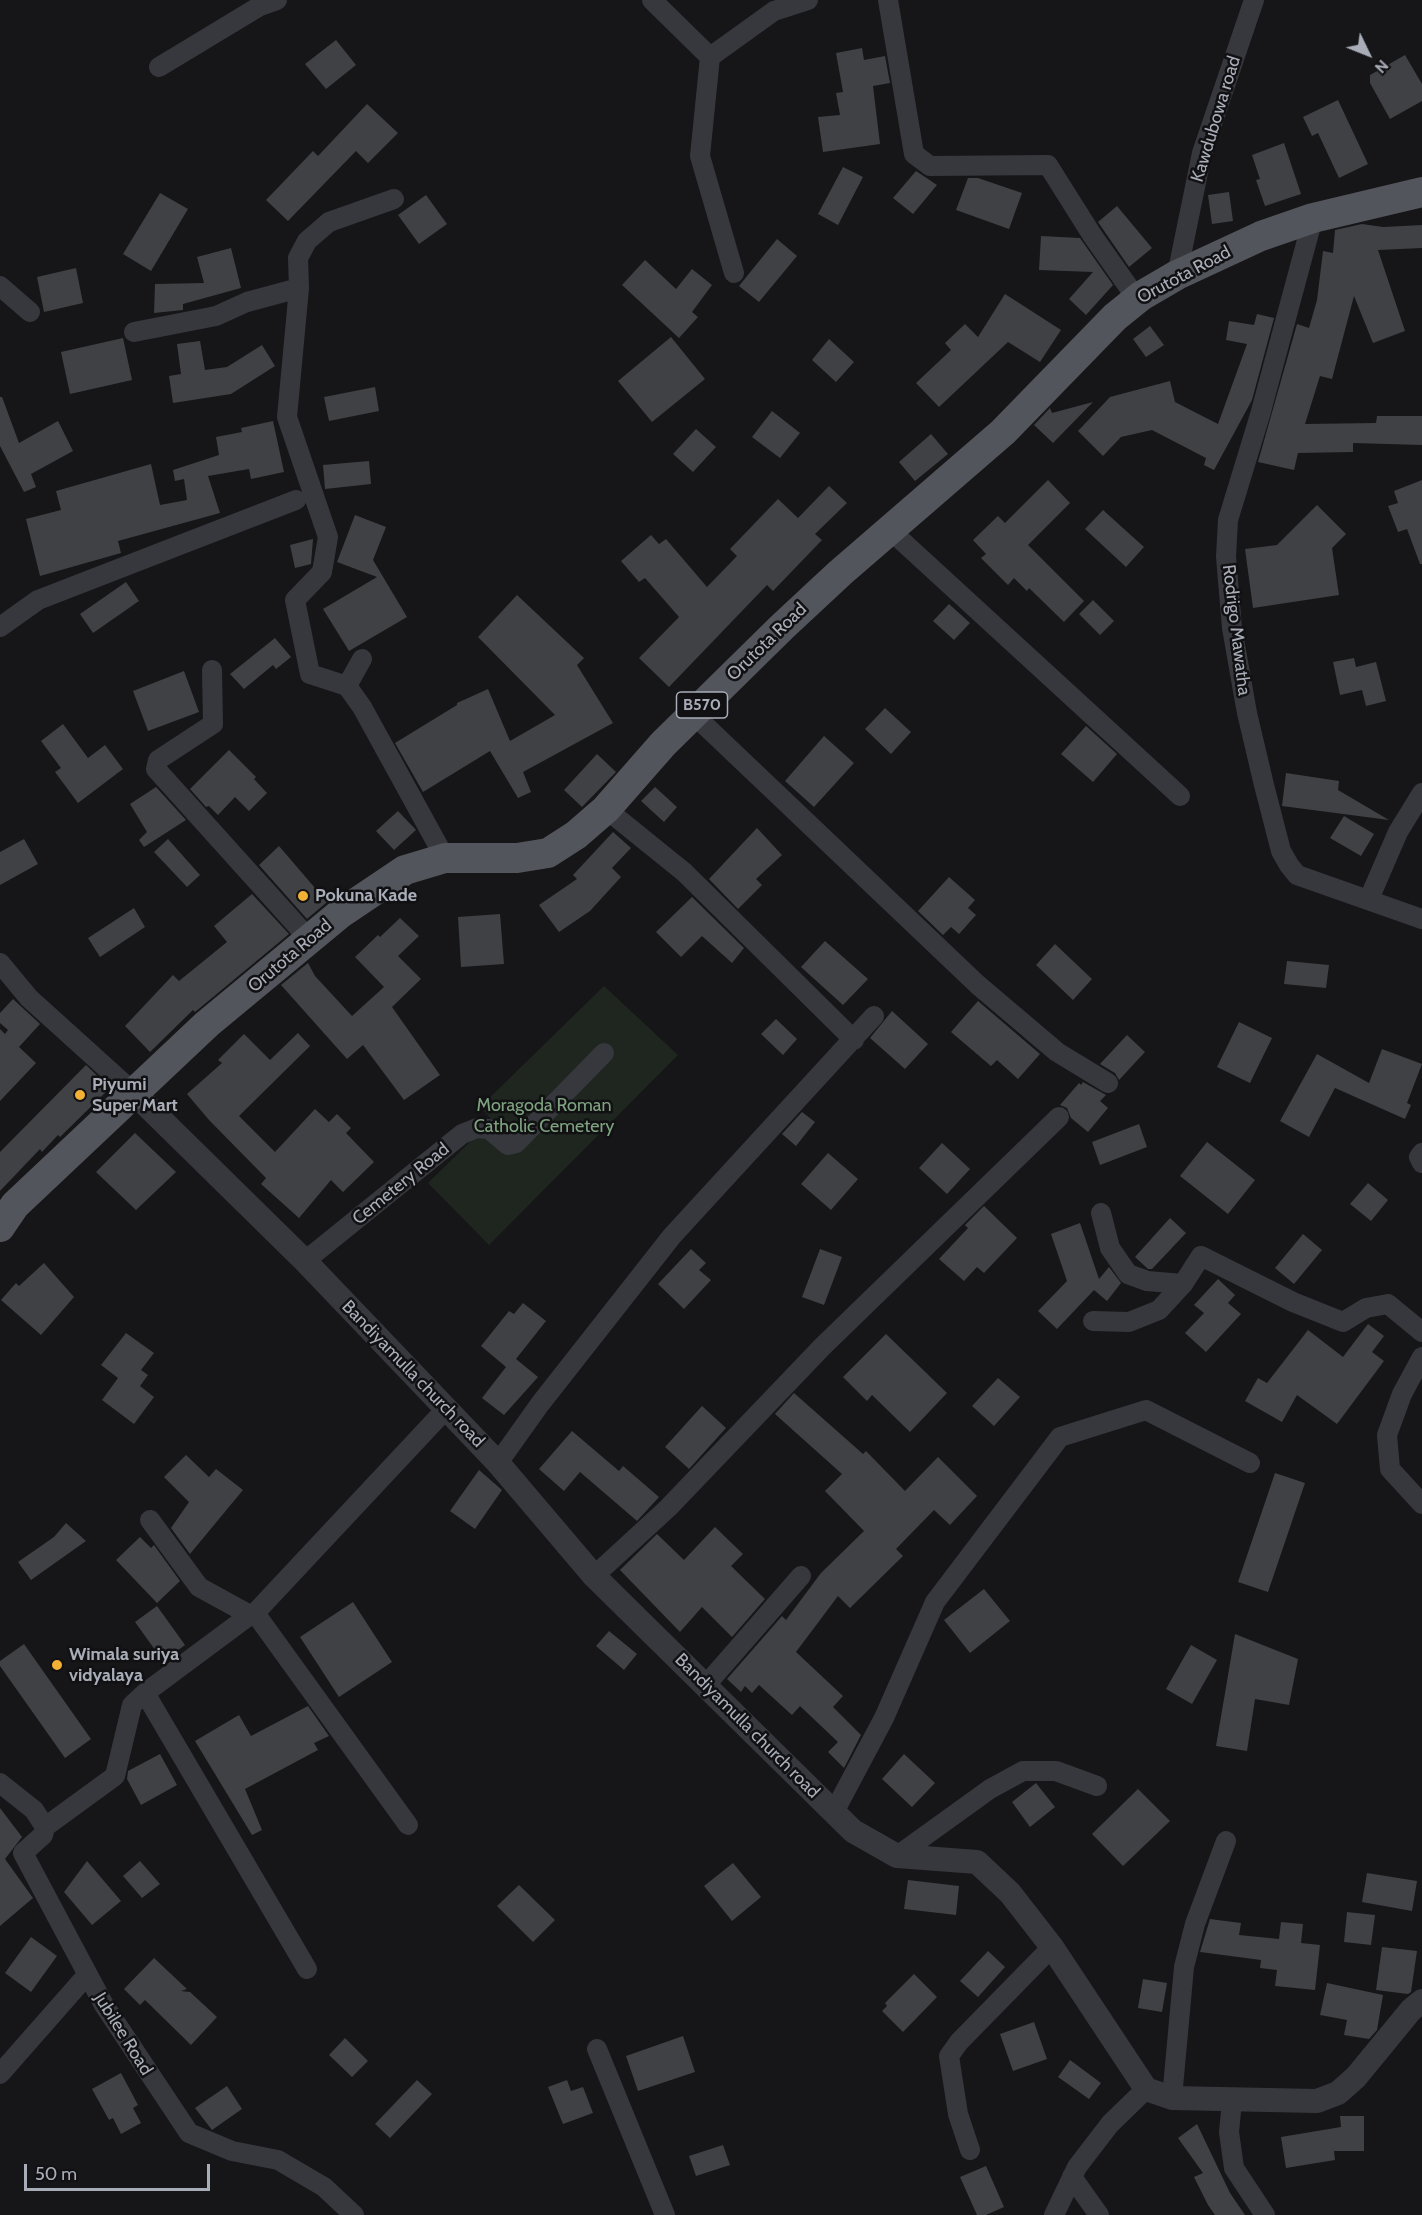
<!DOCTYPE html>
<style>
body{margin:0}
#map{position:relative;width:1422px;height:2215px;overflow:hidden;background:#161618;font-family:Cabin,sans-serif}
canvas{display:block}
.north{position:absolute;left:1338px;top:24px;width:60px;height:60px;-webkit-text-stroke:4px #111113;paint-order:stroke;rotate:133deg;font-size:16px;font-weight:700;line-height:24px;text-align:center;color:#a8adb8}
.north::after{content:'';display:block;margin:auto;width:21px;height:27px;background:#a8adb8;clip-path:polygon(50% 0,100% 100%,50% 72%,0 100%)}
.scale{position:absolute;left:24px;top:2164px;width:186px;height:27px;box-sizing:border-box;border:3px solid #a8adb8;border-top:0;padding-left:8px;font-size:18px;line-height:21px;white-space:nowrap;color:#a8adb8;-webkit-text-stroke:4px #111113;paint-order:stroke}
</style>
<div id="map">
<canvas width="1422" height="2215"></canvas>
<div class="north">N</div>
<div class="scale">50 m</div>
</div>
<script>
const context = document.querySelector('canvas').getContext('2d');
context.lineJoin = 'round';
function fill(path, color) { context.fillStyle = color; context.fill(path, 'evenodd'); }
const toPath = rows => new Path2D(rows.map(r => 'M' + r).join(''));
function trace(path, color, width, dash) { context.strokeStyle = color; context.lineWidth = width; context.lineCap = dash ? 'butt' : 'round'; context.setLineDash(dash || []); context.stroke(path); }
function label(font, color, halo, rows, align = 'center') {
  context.font = font + ' Cabin,sans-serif'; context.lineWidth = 5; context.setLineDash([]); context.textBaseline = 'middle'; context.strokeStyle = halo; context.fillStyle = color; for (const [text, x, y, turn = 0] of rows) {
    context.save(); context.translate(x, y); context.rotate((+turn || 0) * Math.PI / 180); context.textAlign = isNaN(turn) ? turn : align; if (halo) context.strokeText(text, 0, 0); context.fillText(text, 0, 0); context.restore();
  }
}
fill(toPath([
 [604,986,678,1055,489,1245,428,1183,492,1120,480,1107]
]), '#1e261f');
fill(toPath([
 [336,40,356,65,326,89,305,64],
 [862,48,864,60,885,56,890,83,873,86,880,144,823,152,818,117,840,115,836,93,843,92,836,53],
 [1405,55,1422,84,1422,101,1390,119,1370,83,1370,75],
 [1338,100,1368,164,1339,178,1318,133,1312,136,1303,117],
 [367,104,398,133,368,163,356,151,288,221,266,200,313,151,318,156],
 [1284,143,1301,194,1265,206,1256,180,1260,179,1252,155],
 [843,167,863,177,838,225,818,214],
 [916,171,937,185,913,214,893,198],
 [968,178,978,178,1022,193,1009,229,956,210],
 [1229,192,1233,221,1212,224,1208,195],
 [160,193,188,209,151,271,123,254],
 [426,195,447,224,419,244,398,215],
 [1117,206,1152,248,1129,267,1098,222],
 [1362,224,1383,227,1422,225,1422,248,1378,250,1405,331,1373,343,1354,296,1332,379,1320,376,1305,424,1376,423,1377,416,1422,416,1422,445,1353,443,1353,452,1298,453,1294,470,1258,462,1297,324,1309,328,1317,300,1323,251,1333,253,1335,230],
 [1041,236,1080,238,1113,285,1086,315,1069,299,1093,272,1039,270],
 [777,239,797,256,759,302,739,286],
 [231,248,241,288,183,304,183,310,154,313,155,284,204,283,197,257],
 [645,260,676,289,692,269,712,285,692,312,698,317,679,338,622,285],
 [76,268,83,303,44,312,37,277],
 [1005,294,1061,330,1040,362,1008,342,939,407,916,383,951,350,945,343,965,324,978,337],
 [1257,314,1274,318,1252,400,1214,470,1204,465,1206,458,1152,430,1121,437,1103,456,1078,431,1110,397,1170,381,1175,402,1218,424,1247,344,1226,340,1229,321,1254,325],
 [1150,326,1164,345,1146,357,1133,339],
 [671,337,705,379,652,422,618,381],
 [123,338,132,380,70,394,61,352],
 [829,339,854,362,836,382,812,360],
 [200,341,205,370,227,367,262,345,275,366,231,394,173,403,169,376,181,374,177,344],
 [375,387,379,411,329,421,324,397],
 [0,397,2,397,19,443,58,421,73,451,31,474,36,487,24,492,0,446],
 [1093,402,1053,443,1034,425,1050,408,1052,413],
 [772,411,800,433,780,458,752,437],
 [273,421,284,472,251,479,249,469,208,476,220,513,118,541,121,553,40,576,26,519,61,510,56,491,151,464,160,505,187,500,184,479,175,481,173,470,219,455,216,437,242,432,241,428],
 [696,429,716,447,693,472,673,454],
 [931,434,948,454,915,481,899,462],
 [369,461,371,484,325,489,323,465],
 [1048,480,1070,503,1028,545,1084,601,1064,622,1029,588,1027,591,1014,578,1008,585,981,558,986,554,973,540,998,516,1005,523],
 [1422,480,1422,564,1420,564,1407,529,1398,532,1388,506,1398,503,1394,491],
 [829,486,847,503,815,534,822,540,773,591,767,585,669,687,639,658,679,617,645,578,639,582,621,561,651,535,659,544,666,539,707,587,737,556,730,549,778,499,798,518],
 [1317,505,1346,534,1332,548,1339,595,1253,608,1245,549,1277,545],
 [1103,510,1144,547,1126,567,1085,529],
 [355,515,386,527,373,560,407,617,349,651,323,609,377,577,337,562],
 [313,539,311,564,295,568,290,545],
 [126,582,139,601,93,633,80,614],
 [517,595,584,658,577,665,613,723,523,772,531,792,518,798,490,751,423,792,395,743,457,705,457,703,488,689,510,741,555,715,478,637],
 [1093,600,1114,621,1100,635,1079,614],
 [949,604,970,623,954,640,933,621],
 [275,638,291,657,276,669,273,665,244,689,230,674],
 [1354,658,1356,667,1376,662,1386,701,1366,706,1362,690,1340,695,1333,662],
 [184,671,199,712,148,731,133,691],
 [885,708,911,732,891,754,865,729],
 [63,724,88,758,105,745,123,769,78,803,55,772,61,768,41,741],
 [1086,726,1117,754,1093,782,1061,754],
 [824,736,854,763,814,807,785,781],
 [229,750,256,777,254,779,267,793,249,811,235,797,218,815,209,806,206,807,190,789],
 [597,754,616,772,582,807,564,790],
 [1286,773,1339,781,1338,790,1389,820,1282,806],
 [156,787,186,820,144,847,139,840,147,832,130,804],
 [655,787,677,807,664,822,641,801],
 [398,811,416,830,394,850,376,831],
 [1344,816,1374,834,1361,856,1330,838],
 [757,828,782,855,756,879,762,885,738,909,709,879],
 [613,832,631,848,612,868,621,877,590,911,559,932,539,905,577,879,573,875],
 [24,839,38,864,0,885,0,852],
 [168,839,200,875,187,887,154,852],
 [279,846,327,902,307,919,259,865],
 [949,877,975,900,968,908,976,915,959,934,951,927,943,935,918,911],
 [252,894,289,934,195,1012,193,1010,150,1052,125,1026,173,975,179,981,227,942,214,926],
 [692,897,744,948,732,963,702,936,681,957,656,932],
 [134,908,145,927,100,957,88,938],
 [500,914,504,964,461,967,458,917],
 [400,918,419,936,398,956,421,979,392,1007,440,1075,404,1100,363,1045,347,1059,281,985,308,963,315,976,352,1016,384,987,355,957,378,935,380,937],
 [825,941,868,979,843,1005,801,967],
 [1055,944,1092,979,1073,1000,1036,965],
 [1287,961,1329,965,1326,988,1284,984],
 [13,999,40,1024,19,1047,36,1063,0,1101,0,1029,5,1034,8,1030,0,1023,0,1013],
 [978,1001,1040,1054,1018,1079,997,1060,991,1066,951,1032],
 [892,1011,928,1044,905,1069,870,1038],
 [776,1019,797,1039,783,1055,761,1034],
 [1239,1022,1272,1038,1250,1083,1217,1067],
 [298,1033,310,1046,239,1116,275,1152,315,1109,329,1122,337,1114,351,1128,346,1133,374,1162,343,1192,331,1180,299,1218,261,1184,266,1178,209,1120,187,1094,222,1063,218,1060,244,1034,270,1060],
 [1127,1035,1145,1052,1119,1080,1115,1073,1100,1064],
 [1382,1049,1422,1064,1407,1103,1411,1105,1405,1119,1335,1088,1309,1137,1280,1121,1317,1054,1369,1083],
 [86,1065,110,1088,60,1137,58,1135,42,1152,40,1149,0,1191,0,1152],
 [1083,1082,1106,1095,1100,1101,1108,1108,1088,1132,1071,1118,1067,1108,1060,1105,1079,1083,1081,1085],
 [802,1112,815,1122,796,1146,782,1134],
 [1139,1124,1147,1147,1100,1165,1092,1142],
 [135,1133,176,1172,136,1210,96,1172],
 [1207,1142,1255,1180,1228,1214,1180,1176],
 [942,1143,970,1169,947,1194,919,1168],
 [828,1153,858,1179,831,1210,801,1184],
 [1368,1183,1388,1200,1371,1221,1350,1204],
 [984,1206,1017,1238,984,1273,977,1267,964,1281,939,1259,968,1228,965,1225],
 [1170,1218,1186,1233,1152,1269,1148,1269,1135,1257],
 [1080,1223,1099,1279,1109,1267,1121,1283,1107,1301,1094,1290,1057,1329,1038,1311,1067,1281,1051,1234],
 [1303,1234,1322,1250,1294,1284,1275,1268],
 [691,1249,706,1263,699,1270,711,1280,684,1309,658,1284],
 [820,1249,842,1257,824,1305,802,1297],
 [44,1263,74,1297,41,1335,1,1300,16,1283,19,1286],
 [1218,1279,1235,1295,1228,1303,1241,1314,1206,1352,1185,1333,1204,1313,1194,1305],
 [523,1303,546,1321,516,1359,538,1377,504,1415,482,1398,506,1367,481,1346,509,1311,514,1314],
 [1368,1324,1384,1336,1372,1352,1384,1361,1337,1424,1297,1395,1282,1422,1245,1401,1258,1378,1267,1383,1308,1330,1343,1357],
 [126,1333,154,1353,141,1370,148,1375,140,1386,154,1397,134,1424,102,1400,118,1378,101,1365],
 [886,1334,947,1393,910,1432,872,1395,867,1401,843,1377],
 [998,1378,1020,1397,994,1426,972,1406],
 [794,1393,863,1454,866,1451,905,1491,938,1457,977,1496,950,1525,934,1510,896,1549,903,1556,850,1608,838,1596,796,1652,843,1696,833,1707,861,1735,844,1768,828,1752,838,1742,800,1706,792,1715,759,1685,752,1693,745,1686,741,1692,727,1679,782,1616,786,1620,821,1573,864,1531,825,1491,842,1474,775,1414],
 [702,1406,726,1428,689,1469,665,1447],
 [572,1431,619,1471,623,1466,659,1497,637,1521,580,1472,564,1491,539,1469],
 [186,1455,209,1477,216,1469,243,1490,190,1554,171,1528,189,1502,164,1477],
 [479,1470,502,1490,475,1529,450,1511],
 [1275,1473,1305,1483,1268,1592,1238,1582],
 [66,1523,86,1541,31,1580,18,1562,54,1537],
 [715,1527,743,1554,731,1566,765,1599,732,1637,702,1607,680,1632,620,1570,657,1534,684,1560],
 [140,1537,151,1548,154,1545,180,1581,157,1603,116,1560],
 [984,1589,1010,1621,970,1653,944,1620],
 [353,1602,392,1662,339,1697,300,1637],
 [157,1606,185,1645,163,1661,135,1622],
 [609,1631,637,1654,624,1670,596,1646],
 [1235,1634,1298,1659,1289,1705,1255,1699,1247,1751,1216,1746],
 [24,1644,91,1739,65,1758,0,1666,0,1661],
 [1191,1645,1217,1660,1192,1704,1166,1689],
 [308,1706,329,1736,314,1743,318,1750,245,1789,262,1830,252,1835,195,1741,239,1715,251,1736],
 [160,1754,177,1785,141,1805,127,1779,128,1771],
 [904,1754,935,1783,912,1807,882,1779],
 [1036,1783,1055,1807,1030,1827,1012,1802],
 [1138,1789,1170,1821,1123,1866,1092,1834],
 [0,1808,22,1837,5,1859,33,1898,0,1926],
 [87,1861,121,1901,92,1925,64,1892],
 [140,1861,160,1884,142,1898,123,1876],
 [733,1863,761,1897,732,1921,704,1886],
 [1367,1873,1417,1881,1412,1911,1362,1902],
 [908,1880,959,1886,956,1915,904,1909],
 [519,1885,555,1920,533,1942,497,1906],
 [1347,1912,1375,1915,1371,1945,1344,1942],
 [1210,1919,1241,1923,1239,1935,1279,1939,1281,1922,1303,1924,1301,1943,1320,1945,1315,1990,1275,1986,1277,1970,1260,1968,1261,1960,1200,1952],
 [31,1937,57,1956,31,1992,5,1973],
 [1382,1947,1417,1951,1411,1992,1408,1994,1376,1990],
 [988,1951,1005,1967,978,1997,960,1981],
 [154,1958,187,1989,181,1991,190,1992,217,2017,191,2045,145,2000,140,2005,124,1989],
 [914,1974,937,1997,903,2032,882,2011,887,2006,885,2003],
 [1143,1979,1167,1983,1162,2012,1138,2008],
 [1327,1983,1383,1995,1377,2030,1369,2039,1344,2035,1347,2020,1320,2015],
 [1034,2022,1047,2059,1013,2071,1000,2034],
 [683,2036,695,2072,638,2091,626,2056],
 [345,2038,368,2061,352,2077,329,2055],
 [1070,2060,1101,2083,1089,2099,1058,2077],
 [121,2073,138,2105,133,2108,141,2123,121,2134,113,2118,109,2120,92,2089],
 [417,2080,432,2094,390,2138,375,2124],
 [567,2080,571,2091,583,2087,593,2113,563,2124,548,2087],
 [227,2086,242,2109,212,2130,195,2108],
 [1340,2116,1364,2116,1364,2151,1334,2151,1335,2160,1286,2168,1281,2137,1341,2127],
 [1197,2124,1230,2193,1245,2215,1215,2215,1208,2205,1194,2177,1203,2173,1178,2138],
 [723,2145,730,2165,696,2176,689,2156],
 [986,2166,1004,2207,986,2215,977,2215,960,2177]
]), '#404145');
trace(toPath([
 [652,0,710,57],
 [888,0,914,154,930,166,1048,165,1092,235,1137,299],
 [159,67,260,6,277,0],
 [394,199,329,222,307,241,298,258,299,288,287,417,328,537,322,572,295,600,310,674,347,686,362,707,445,858],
 [1313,218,1260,415,1228,520,1226,557,1232,628,1247,713,1264,785,1281,851,1289,865,1297,875,1422,919],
 [734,273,700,156,710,57,774,11,808,0],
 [1177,275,1202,153,1254,0],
 [0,286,30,312],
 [134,332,216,316,247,302,299,288],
 [890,530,1180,796],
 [0,627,38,600,296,500],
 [212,670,213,724,158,760,156,769,310,940],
 [347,686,362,659],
 [693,714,978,985,1057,1052,1108,1083],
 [606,809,684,872,854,1040],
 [1369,899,1398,832,1422,793],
 [0,963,29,998,133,1092],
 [1422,1153,1419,1157,1422,1163],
 [1101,1213,1110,1248,1128,1274,1147,1281,1183,1284],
 [305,1261,462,1134,477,1128,489,1129,508,1145,516,1143,604,1053],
 [1093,1321,1129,1322,1159,1310,1183,1284,1201,1256,1293,1302,1343,1322,1366,1308,1388,1304,1422,1332],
 [1422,1357,1402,1394,1387,1435,1390,1469,1422,1504],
 [498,1463,540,1404,672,1236,874,1016],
 [150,1520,199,1587,250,1615,255,1613,446,1409],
 [594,1576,668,1508,822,1347,1059,1117],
 [255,1613,408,1825],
 [705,1686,801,1576],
 [145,1693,307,1969],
 [0,1783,34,1810,45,1827,43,1835,23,1853,104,2005,189,2133,232,2151,278,2160,324,2187,354,2215],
 [834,1812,884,1718,935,1602,1060,1437,1146,1410,1250,1463],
 [45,1827,115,1776,132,1705,145,1693,250,1615],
 [897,1856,990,1789,1023,1771,1056,1771,1097,1786],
 [597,2049,665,2215],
 [0,2074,87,1975],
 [1172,2098,1184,1967,1195,1924,1226,1841],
 [1232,2101,1229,2132,1234,2168,1265,2215],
 [970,2150,958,2114,949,2056,959,2042,1052,1947],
 [1072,2177,1099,2215],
 [1054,2215,1077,2167,1110,2124,1146,2089]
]), '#37383d', 20);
trace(toPath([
 [133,1092,305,1261,498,1463,594,1576,853,1831,897,1856,977,1862,1010,1893,1052,1947,1146,2089,1172,2098,1317,2101,1338,2093,1356,2077,1411,2010,1422,2001]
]), '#37383d', 24);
trace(toPath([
 [0,1227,15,1205,207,1024,341,913,405,870,445,858,517,858,548,853,576,835,606,809,663,744,782,627,840,573,1003,432,1115,317,1141,296,1177,275,1261,236,1313,218,1422,192]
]), '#53555c', 30);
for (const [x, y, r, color] of [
 [303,896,6,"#f2b134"],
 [80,1095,6,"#f2b134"],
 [57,1665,6,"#f2b134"]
]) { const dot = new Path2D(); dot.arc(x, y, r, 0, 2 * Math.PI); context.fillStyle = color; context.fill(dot); trace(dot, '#111113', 2); }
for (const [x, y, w] of [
 [702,705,51]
]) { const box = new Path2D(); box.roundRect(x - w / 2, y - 13, w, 26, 4.5); context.fillStyle = '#111113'; context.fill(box); trace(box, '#a8adb8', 1.5); }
label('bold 16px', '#a8adb8', null, [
 ["B570",702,705]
]);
label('18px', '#a8adb8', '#111113', [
 ["Kawdubowa road",1216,119,-73],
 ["Orutota Road",1184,275,-28],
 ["Rodrigo Mawatha",1236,630,83],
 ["Orutota Road",767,642,-44],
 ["Orutota Road",290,956,-40],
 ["Cemetery Road",401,1184,-39],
 ["Bandiyamulla church road",413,1374,46],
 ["Bandiyamulla church road",747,1726,45],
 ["Jubilee Road",123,2034,58]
]);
label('bold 18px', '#a8adb8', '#111113', [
 ["Pokuna Kade",315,896],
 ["Piyumi",92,1085],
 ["Super Mart",92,1106],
 ["Wimala suriya",69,1655],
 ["vidyalaya",69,1676]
], 'left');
label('18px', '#7fa381', '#111113', [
 ["Moragoda Roman",544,1106],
 ["Catholic Cemetery",544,1127]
]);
</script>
